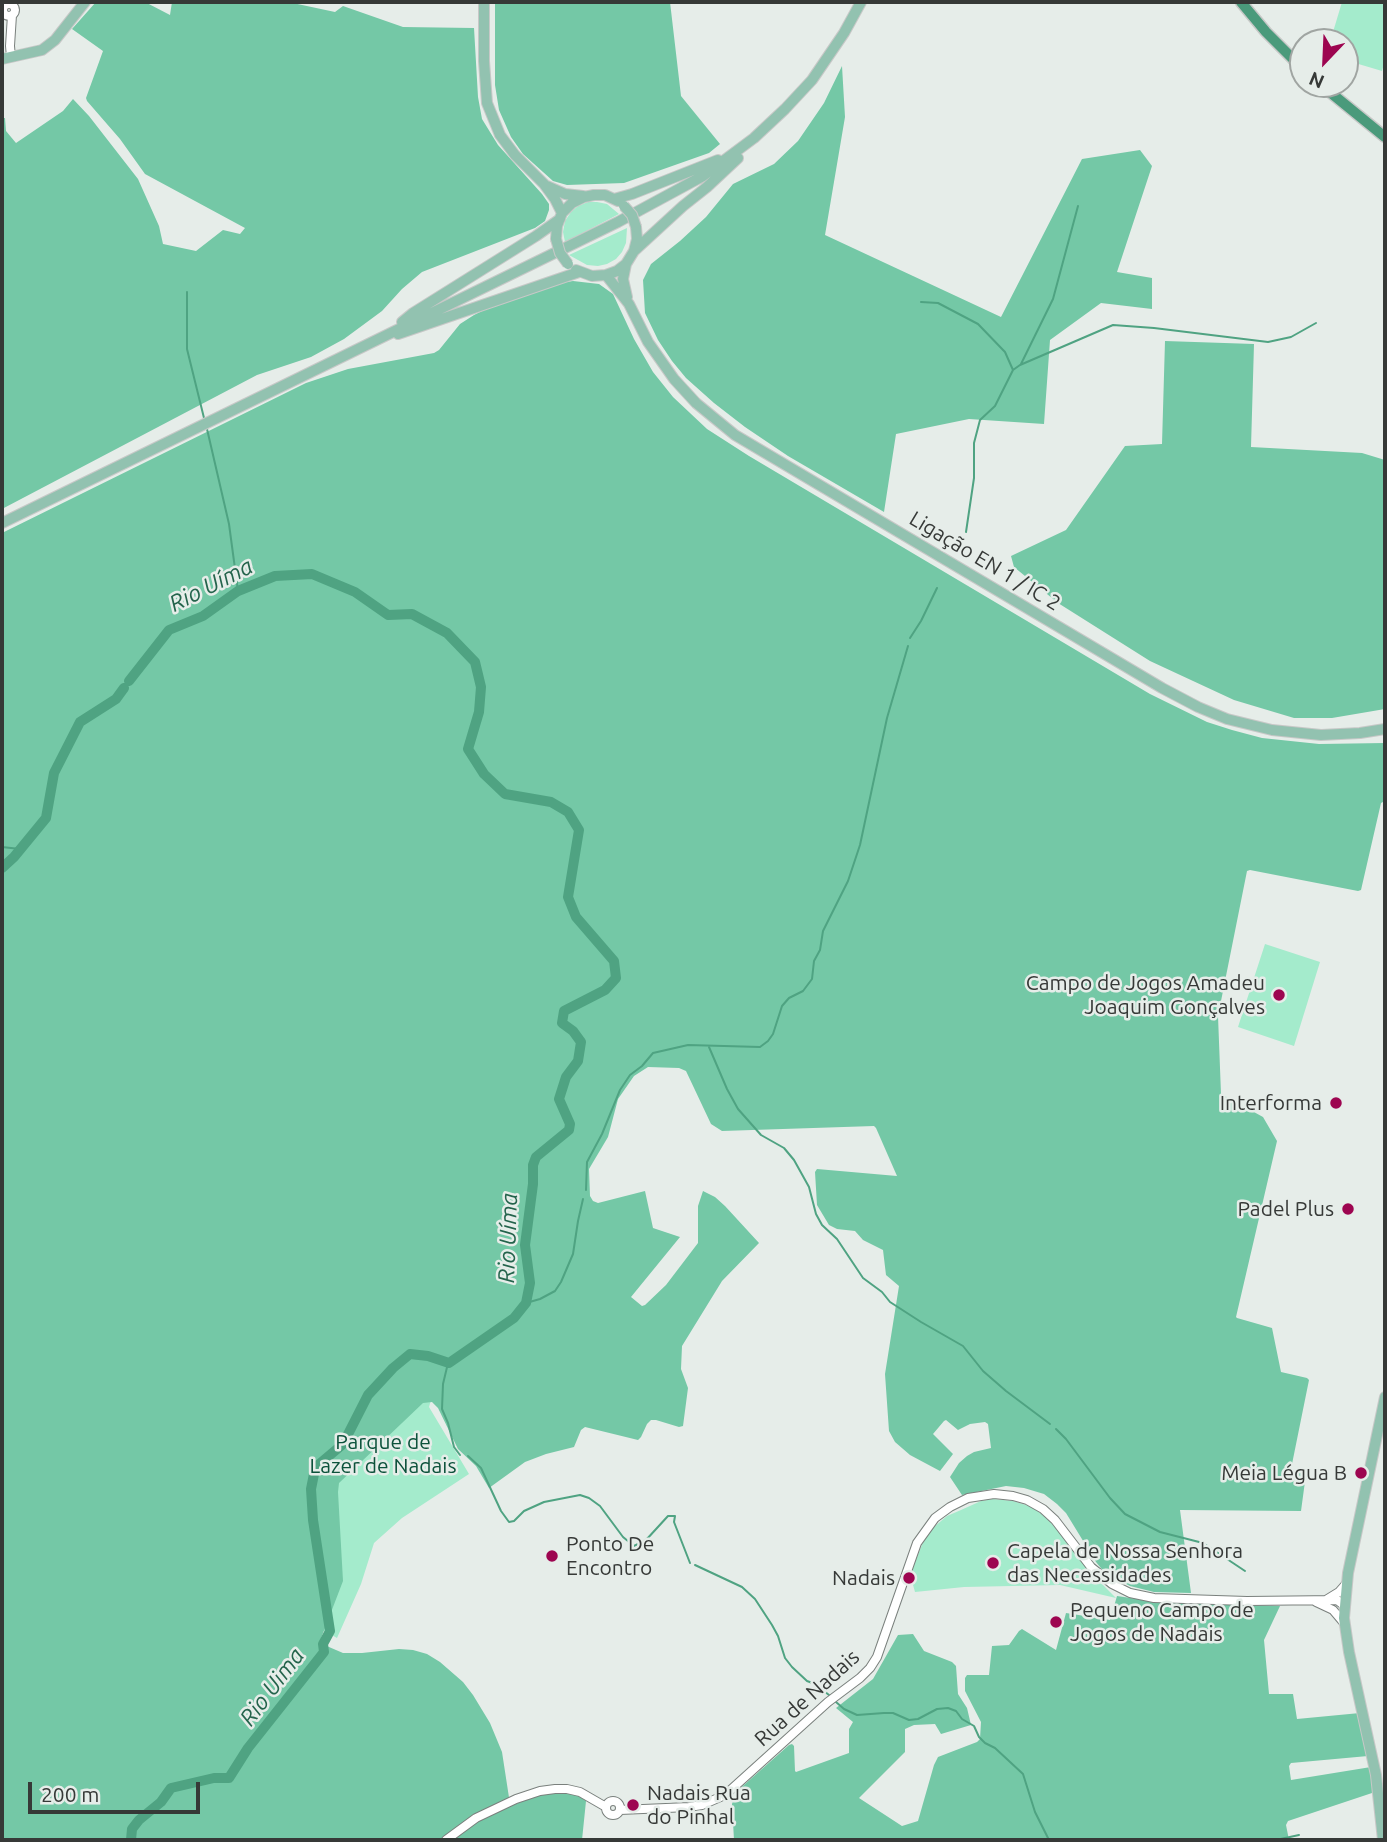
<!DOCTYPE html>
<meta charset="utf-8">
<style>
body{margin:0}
#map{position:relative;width:1387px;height:1842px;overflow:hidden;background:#e6ede9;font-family:Ubuntu,sans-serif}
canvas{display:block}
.frame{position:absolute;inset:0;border:4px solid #363937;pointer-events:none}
.north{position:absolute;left:1289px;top:28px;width:70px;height:70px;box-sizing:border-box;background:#e6ede9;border:2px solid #a0a5a2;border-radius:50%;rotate:203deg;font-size:19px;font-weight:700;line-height:28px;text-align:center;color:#363937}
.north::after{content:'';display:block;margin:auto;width:24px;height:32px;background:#9d0550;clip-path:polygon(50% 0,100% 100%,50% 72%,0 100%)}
.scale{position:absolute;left:28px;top:1782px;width:172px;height:32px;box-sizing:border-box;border:4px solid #363937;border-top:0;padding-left:9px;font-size:21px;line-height:24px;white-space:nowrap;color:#363937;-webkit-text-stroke:5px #e6ede9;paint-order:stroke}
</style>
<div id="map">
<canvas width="1387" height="1842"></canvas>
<div class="frame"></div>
<div class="north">N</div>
<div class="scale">200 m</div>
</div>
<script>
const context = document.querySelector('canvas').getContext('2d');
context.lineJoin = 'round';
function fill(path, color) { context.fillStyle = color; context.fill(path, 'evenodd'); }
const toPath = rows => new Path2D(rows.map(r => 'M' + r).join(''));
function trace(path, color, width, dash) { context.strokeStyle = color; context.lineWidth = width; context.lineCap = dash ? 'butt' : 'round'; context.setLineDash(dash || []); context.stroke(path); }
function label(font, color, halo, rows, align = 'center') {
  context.font = font + ' Ubuntu,sans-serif'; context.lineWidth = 5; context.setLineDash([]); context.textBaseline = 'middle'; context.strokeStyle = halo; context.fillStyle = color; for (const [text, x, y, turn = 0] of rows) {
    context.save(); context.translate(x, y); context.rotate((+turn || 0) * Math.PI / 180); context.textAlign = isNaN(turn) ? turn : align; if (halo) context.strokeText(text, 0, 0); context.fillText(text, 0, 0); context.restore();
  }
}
fill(toPath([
 [1342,2,1385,2,1385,60,1382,71,1345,60,1345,42,1330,42],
 [588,202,597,202,607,204,619,214,565,242,563,232,565,221,571,212,578,206],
 [627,228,626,243,622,252,616,259,607,264,598,266,587,265,569,255],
 [1265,944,1320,962,1294,1046,1238,1027],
 [440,1369,429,1407,469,1474,402,1518,374,1543,361,1584,337,1638,309,1622,308,1460],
 [993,1499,1013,1501,1032,1507,1047,1518,1066,1540,1088,1570,1116,1598,1060,1585,964,1587,915,1592,910,1574,924,1540,934,1527,947,1516,961,1510,981,1501]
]), '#a4ebcc');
fill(toPath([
 [96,2,145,2,170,15,172,2,288,2,335,12,343,6,403,27,474,28,478,97,482,119,498,145,542,194,549,204,549,210,545,221,535,228,422,272,402,289,382,311,344,339,311,357,257,375,2,509,2,118,5,118,6,131,16,143,63,111,73,99,89,116,138,179,159,226,163,244,196,251,223,230,240,234,245,228,145,174,120,139,87,101,86,98,103,51,72,29],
 [495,2,670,2,681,96,720,144,709,153,624,183,567,185,553,181,523,154,511,137,499,110,495,85],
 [842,66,845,117,825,235,1001,317,1082,159,1140,150,1152,166,1117,272,1152,278,1152,309,1101,303,1050,340,1044,424,969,419,896,434,884,512,788,456,745,427,714,403,686,378,672,361,658,340,645,313,643,280,651,264,680,241,706,217,733,184,774,164,798,141,824,103],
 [573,281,599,284,613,294,634,339,653,372,673,397,707,429,749,456,1150,694,1207,722,1232,730,1262,738,1319,744,1385,743,1385,801,1381,803,1361,890,1358,891,1250,870,1247,871,1218,1016,1221,1094,1263,1117,1277,1141,1236,1317,1237,1318,1272,1328,1281,1372,1307,1378,1309,1380,1291,1469,1306,1474,1301,1511,1180,1510,1191,1593,1154,1592,1130,1586,1105,1573,1096,1562,1066,1513,1057,1504,1044,1494,1024,1488,1006,1486,962,1495,950,1477,959,1463,967,1456,974,1452,991,1448,988,1424,985,1422,970,1424,958,1430,946,1420,944,1421,933,1434,953,1454,940,1471,910,1455,895,1442,889,1431,885,1374,899,1286,886,1275,883,1250,863,1240,855,1231,837,1229,829,1225,817,1205,815,1172,817,1169,897,1176,876,1128,874,1126,722,1131,711,1124,686,1071,679,1068,648,1067,634,1076,618,1099,608,1137,589,1169,590,1196,593,1201,598,1203,645,1191,653,1228,680,1237,631,1297,642,1306,645,1305,666,1285,698,1243,698,1206,703,1191,715,1197,725,1206,759,1243,722,1281,682,1346,681,1369,688,1388,683,1426,679,1427,656,1420,651,1420,647,1424,641,1437,638,1440,585,1427,581,1430,574,1447,546,1454,525,1462,489,1488,476,1466,458,1449,438,1408,432,1402,423,1403,339,1483,338,1492,343,1581,320,1641,322,1644,343,1653,362,1653,399,1649,413,1650,427,1654,440,1662,463,1682,473,1695,490,1723,502,1752,510,1804,513,1805,536,1796,551,1793,565,1792,578,1795,586,1801,582,1840,2,1840,2,533,306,383,348,369,434,353,439,350,460,324,474,315,484,310,554,284],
 [1165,341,1254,344,1251,447,1362,453,1385,460,1385,709,1332,718,1294,718,1234,700,1150,661,1058,603,1014,567,1011,556,1066,530,1125,446,1162,444],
 [1117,1596,1165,1603,1280,1606,1264,1640,1269,1694,1293,1694,1297,1719,1360,1713,1368,1756,1291,1763,1289,1766,1291,1780,1371,1767,1375,1792,1288,1821,1286,1825,1289,1840,734,1840,732,1804,736,1792,789,1745,792,1744,794,1746,795,1771,796,1772,849,1753,849,1729,853,1722,836,1708,873,1679,898,1635,913,1634,924,1651,952,1662,956,1666,958,1694,967,1708,971,1725,941,1734,935,1724,914,1725,905,1729,905,1752,859,1798,902,1826,918,1821,934,1765,938,1757,977,1742,980,1739,981,1722,965,1691,965,1678,967,1675,989,1675,992,1646,1009,1645,1019,1631,1022,1629,1056,1650,1066,1613,1110,1620]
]), '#74c8a6');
trace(toPath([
 [187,292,187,349,204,418],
 [921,302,938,303,978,324,1005,352,1013,370],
 [1021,364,1053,299,1078,206],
 [207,429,229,524,238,591],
 [966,532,974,478,974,443,980,420,995,406,1013,370,1020,365,1113,325,1154,328,1268,342,1291,337,1316,323],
 [910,638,921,621,937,588],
 [2,847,20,849],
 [709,1047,727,1089,738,1109,761,1135,784,1148,794,1160,809,1187,816,1214,822,1225,837,1239,863,1278,882,1292,890,1302,921,1322,963,1346,983,1371,1006,1391,1050,1424],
 [586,1190,587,1162,602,1134,620,1090,630,1075,642,1066,653,1053,688,1045,760,1047,768,1041,773,1034,782,1006,789,998,803,991,812,979,814,961,820,950,823,931,848,881,860,845,887,718,908,646],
 [526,1303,540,1299,555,1291,561,1282,573,1254,578,1221,583,1199],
 [448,1363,443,1384,442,1409,448,1423,454,1447,460,1455],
 [1056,1429,1066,1439,1110,1498,1125,1514,1160,1532,1203,1543,1245,1571],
 [468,1456,481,1468,501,1511,509,1522,514,1521,524,1511,544,1502,580,1495,589,1498,600,1506,623,1537,634,1546,646,1540,668,1516,675,1516,674,1522,690,1563],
 [695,1565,742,1587,755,1599,772,1625,778,1636,785,1658,792,1667,807,1681,815,1684,829,1695],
 [836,1702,844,1709,857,1715,884,1713,893,1713,909,1720,918,1719,937,1709,948,1708,956,1711,962,1719,974,1726,979,1737,985,1743,995,1748,1023,1774,1035,1812,1049,1840],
 [1276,1840,1299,1835]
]), '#4fa382', 2);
trace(toPath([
 [129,681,169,630,203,616,238,591,275,576,312,574,355,592,388,615,412,614,447,633,475,662,481,687,479,712,468,749,484,774,505,794,551,802,568,812,579,830,568,897,576,917,614,961,616,978,605,990,564,1011,562,1023,573,1031,581,1042,578,1061,566,1077,559,1099,570,1124,569,1130,536,1157,533,1165,533,1184,525,1245,530,1283,526,1303,514,1318,449,1363,428,1356,410,1354,393,1368,368,1395,343,1444,317,1466,314,1474,311,1489,313,1520,330,1631,323,1644,324,1652,248,1748,229,1778,214,1778,171,1788,161,1802,139,1820,132,1829,131,1840],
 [2,868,14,857,46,818,54,773,80,722,116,699,124,688]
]), '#4fa382', 10);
const minor = toPath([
 '3 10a6 6 0 1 1 12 0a6 6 0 1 1-12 0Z',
 [11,57,10,46,12,15],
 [1326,1600,1339,1592,1346,1584],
 [1316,1602,1333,1610,1344,1623],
 '606 1808a7 7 0 1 1 14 0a7 7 0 1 1-14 0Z',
 [620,1810,689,1807,702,1805,725,1795,828,1702,860,1678,870,1668,877,1657,917,1543,935,1518,950,1507,968,1498,994,1494,1013,1496,1027,1500,1043,1509,1055,1520,1091,1567,1112,1584,1130,1593,1154,1598,1247,1601,1337,1600,1345,1606],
 [446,1840,476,1818,516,1799,540,1791,555,1789,567,1789,580,1792,606,1807]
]);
const major = toPath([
 [484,2,484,61,487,103,500,135,515,155,544,184,555,199,562,213],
 [2,59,42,50,55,40,85,2],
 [547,186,565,194,583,196],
 [614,199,632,194,718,160],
 [556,239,557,226,562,213,572,203,584,197,594,195,605,195,618,201],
 [634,251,683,206,707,187,738,158],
 [626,264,623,279,627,297],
 [576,270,592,276,606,275,617,271,626,264,634,251,637,239,636,227],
 [606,275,629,304,648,342,674,379,696,403,735,435,1162,688,1198,707,1227,719,1272,730,1321,735,1360,733,1385,729],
 [402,322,413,313,536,236,560,219],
 [398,334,579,272],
 [2,523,618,222,703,176,754,138,785,109,812,80,844,33,861,2],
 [1383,1840,1376,1775,1349,1652,1344,1618,1348,1573,1385,1397]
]);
const highway = toPath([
 [1241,2,1266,32,1303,69],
 [1320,84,1385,137]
]);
trace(minor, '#7a807d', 10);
trace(major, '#c7c8c7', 12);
trace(highway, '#c7c8c7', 13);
trace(minor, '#fff', 8);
trace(major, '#92c2b0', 10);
trace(highway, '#4a9a7b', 10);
const majorBridge = toPath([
 [624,206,632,215,636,227],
 [556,239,560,253,568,264]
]);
trace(majorBridge, '#c7c8c7', 12, []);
trace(majorBridge, '#92c2b0', 10);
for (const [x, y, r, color] of [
 [1279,995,7,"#9d0550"],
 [1336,1103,7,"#9d0550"],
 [1348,1209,7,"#9d0550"],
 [1361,1473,7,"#9d0550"],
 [552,1556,7,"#9d0550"],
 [993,1563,7,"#9d0550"],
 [909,1578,7,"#9d0550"],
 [1056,1622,7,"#9d0550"],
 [633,1805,7,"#9d0550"]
]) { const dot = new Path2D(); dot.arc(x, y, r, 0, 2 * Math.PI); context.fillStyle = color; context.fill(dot); trace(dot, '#e6ede9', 2.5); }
label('21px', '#363937', '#e6ede9', [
 ["Ligação EN 1 / IC 2",985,561,31],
 ["Rua de Nadais",807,1698,-42]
]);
label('21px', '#363937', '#e6ede9', [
 ["Campo de Jogos Amadeu",1265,983],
 ["Joaquim Gonçalves",1265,1007],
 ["Interforma",1322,1103],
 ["Padel Plus",1334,1209],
 ["Meia Légua B",1347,1473],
 ["Ponto De",566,1544,"left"],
 ["Encontro",566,1568,"left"],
 ["Capela de Nossa Senhora",1007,1551,"left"],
 ["das Necessidades",1007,1575,"left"],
 ["Nadais",895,1578],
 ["Pequeno Campo de",1070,1610,"left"],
 ["Jogos de Nadais",1070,1634,"left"],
 ["Nadais Rua",647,1793,"left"],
 ["do Pinhal",647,1817,"left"]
], 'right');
label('21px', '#0c523b', '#e6ede9', [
 ["Parque de",383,1442],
 ["Lazer de Nadais",383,1466]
]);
label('italic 23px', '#24644c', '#e6ede9', [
 ["Rio Uíma",211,585,-27],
 ["Rio Uíma",508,1238,-88],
 ["Rio Uima",272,1687,-53]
]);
</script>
